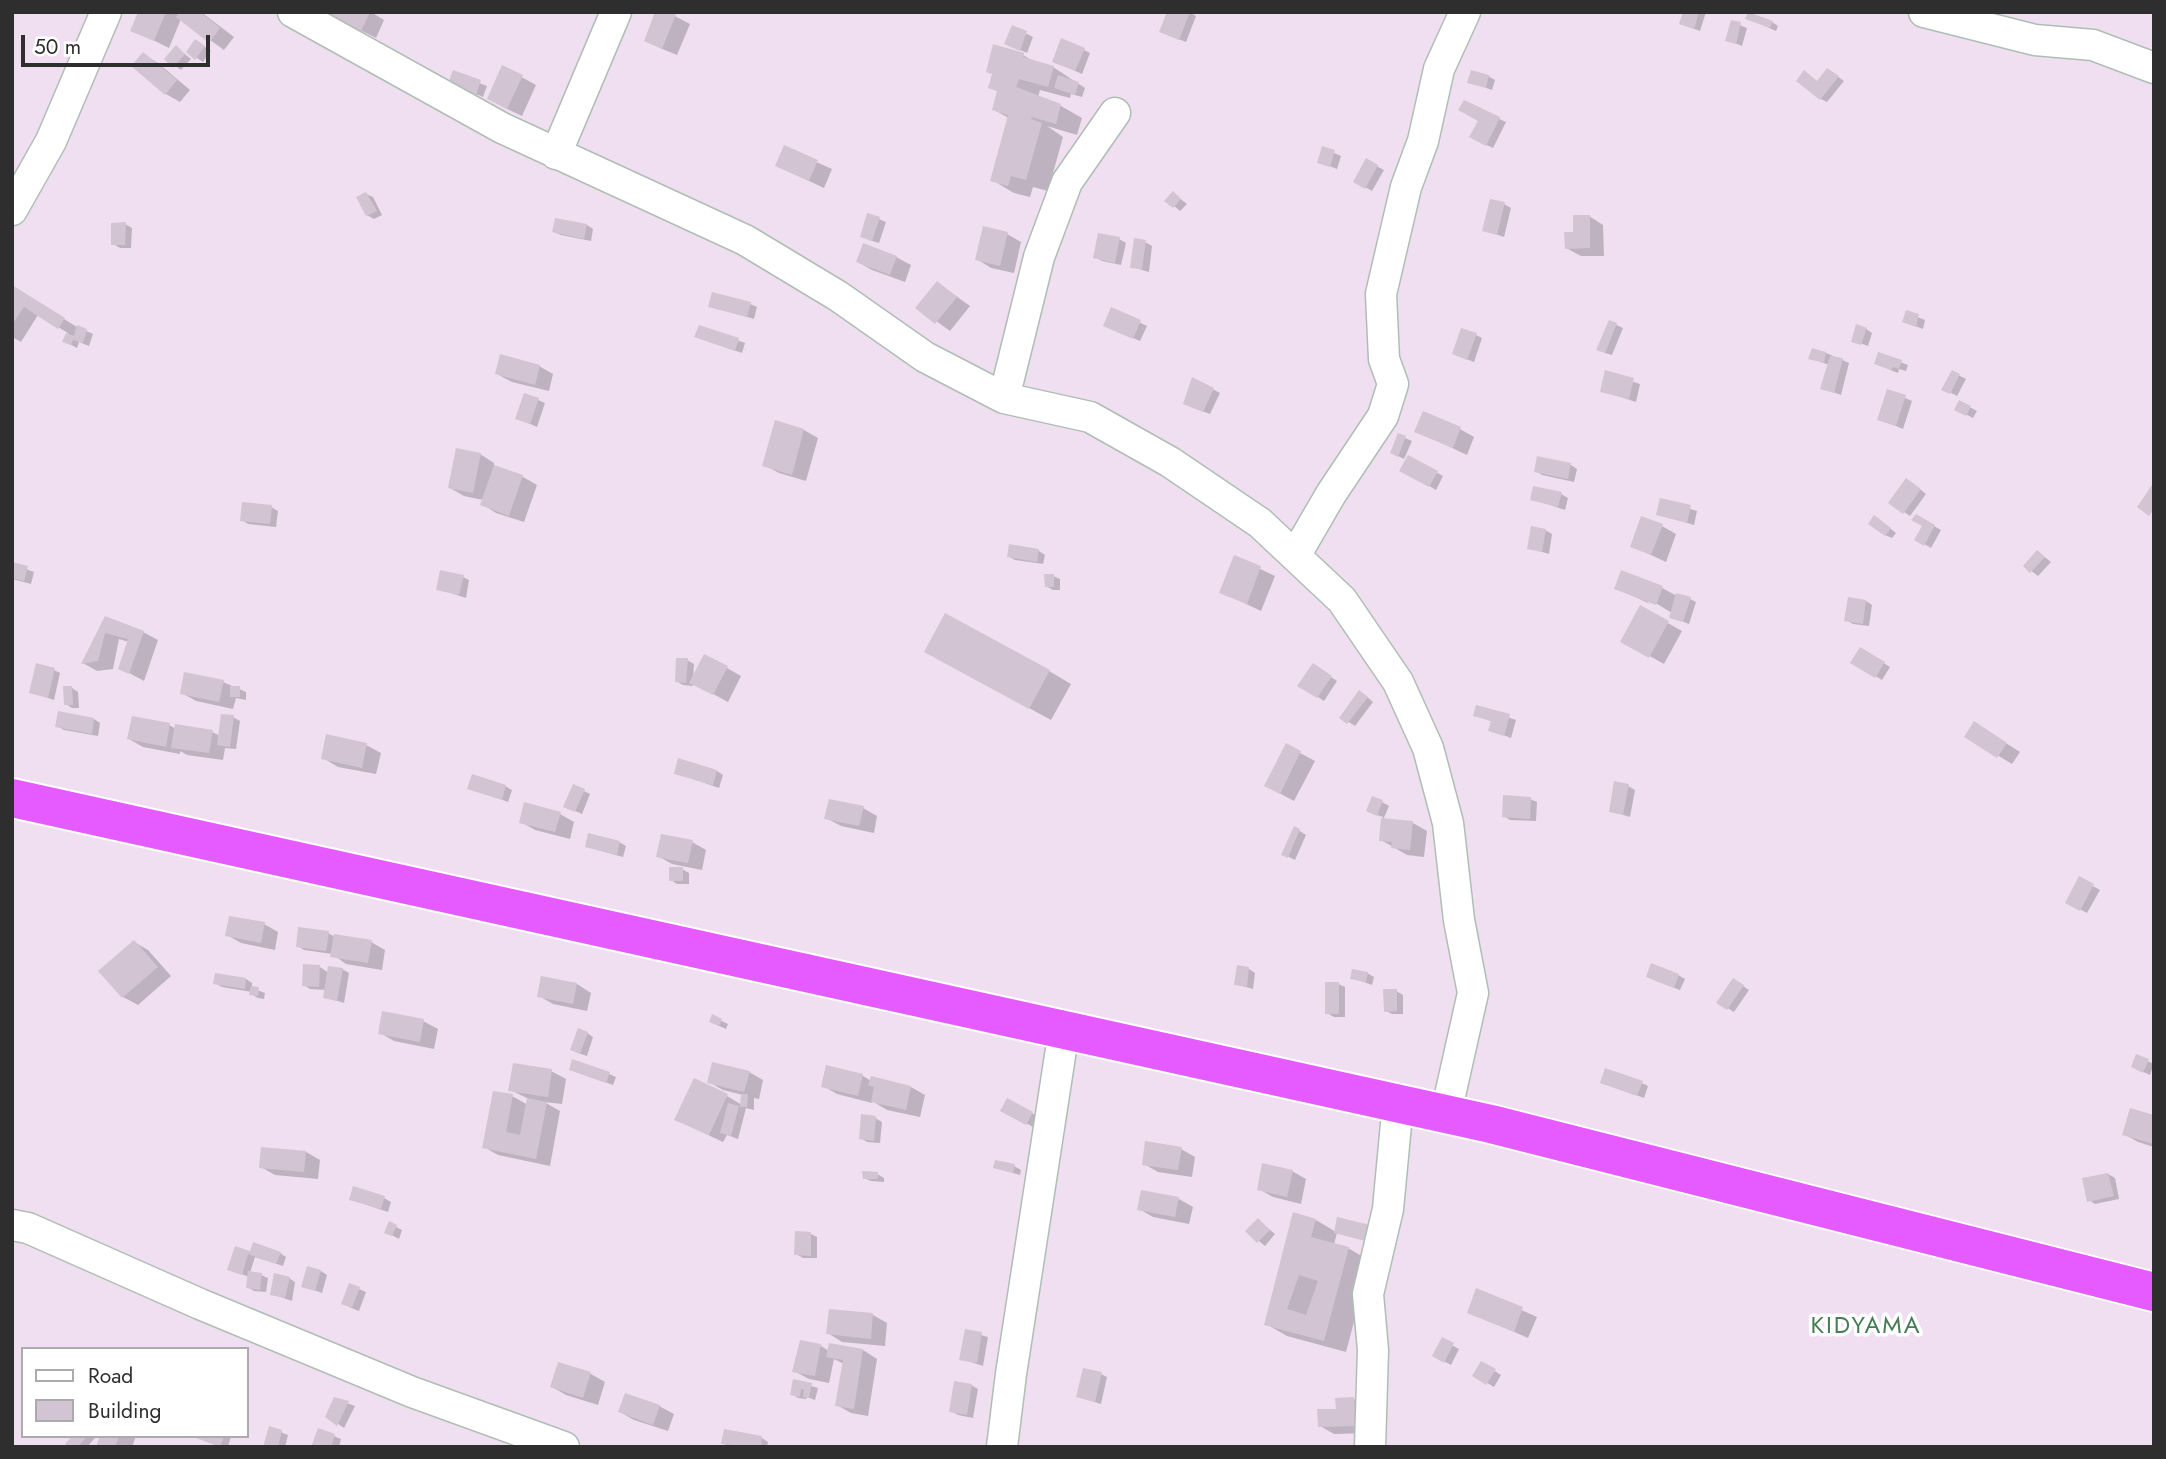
<!DOCTYPE html>
<style>
body{margin:0}
#map{position:relative;width:2166px;height:1459px;overflow:hidden;background:#efdff0;font-family:Jost,sans-serif}
canvas{display:block}
.frame{position:absolute;inset:0;border:14px solid #2e2e2e;pointer-events:none}
.legend{position:absolute;left:21px;top:1347px;width:228px;height:91px;box-sizing:border-box;background:#fff;border:2px solid #ababab;margin:0;padding:9px 12px;list-style:none;font-size:21px;color:#2e2e2e}
.legend li{display:flex;align-items:center;gap:14px;height:35px}
.legend b{width:35px;border:2px solid #ababab}
.scale{position:absolute;left:21px;top:35px;width:189px;height:32px;box-sizing:border-box;border:4px solid #2e2e2e;border-top:0;padding-left:9px;font-size:21px;line-height:24px;white-space:nowrap;color:#2e2e2e;-webkit-text-stroke:5px #fff;paint-order:stroke}
</style>
<div id="map">
<canvas width="2166" height="1459"></canvas>
<div class="frame"></div>
<ul class="legend">
<li><b style="height:9px;background:#fff"></b>Road</li>
<li><b style="height:19px;background:#d2c4d2"></b>Building</li>
</ul>
<div class="scale">50 m</div>
</div>
<script>
const context = document.querySelector('canvas').getContext('2d');
context.lineJoin = 'round';
function fill(path, color) { context.fillStyle = color; context.fill(path, 'evenodd'); }
const toPath = rows => new Path2D(rows.map(r => 'M' + r).join(''));
function trace(path, color, width, dash) { context.strokeStyle = color; context.lineWidth = width; context.lineCap = dash ? 'butt' : 'round'; context.setLineDash(dash || []); context.stroke(path); }
function label(font, color, halo, rows, align = 'center') {
  context.font = font + ' Jost,sans-serif'; context.lineWidth = 7; context.setLineDash([]); context.textBaseline = 'middle'; context.strokeStyle = halo; context.fillStyle = color; for (const [text, x, y, turn = 0] of rows) {
    context.save(); context.translate(x, y); context.rotate((+turn || 0) * Math.PI / 180); context.textAlign = isNaN(turn) ? turn : align; if (halo) context.strokeText(text, 0, 0); context.fillText(text, 0, 0); context.restore();
  }
}
fill(toPath([
 [140,12,176,12,180,15,182,12,201,12,234,37,224,50,181,19,169,48,133,30],
 [324,12,371,12,384,20,376,38],
 [657,12,667,12,690,24,677,55,660,48],
 [1189,12,1196,16,1186,42,1168,35],
 [1684,12,1706,12,1700,31,1681,24],
 [1747,18,1772,22,1778,26,1776,31],
 [1732,22,1747,28,1742,46,1727,40],
 [1013,27,1033,37,1027,53,1013,47],
 [202,45,211,51,203,62,188,52],
 [176,47,191,59,181,70,166,59],
 [1084,50,1090,53,1082,74,1060,64],
 [143,54,158,63,190,90,180,102,166,94],
 [1023,55,1036,63,1053,67,1085,88,1082,97,1071,94,1070,98,1040,90,1038,97,1061,106,1082,118,1077,135,1047,126,1063,137,1048,191,1033,187,1030,197,1014,193,992,180,1009,118,994,110,999,92,990,87],
 [503,67,536,85,522,116,503,107],
 [454,73,487,86,483,97,457,87],
 [1834,74,1844,81,1827,102,1821,99,1818,82],
 [1488,76,1495,80,1492,90,1469,82],
 [1464,103,1506,122,1493,148,1471,137,1480,120],
 [785,148,832,169,824,188,777,166],
 [1323,148,1341,156,1337,169,1319,162],
 [1366,160,1384,170,1372,191,1355,181],
 [1173,193,1187,204,1180,211,1167,200],
 [366,194,373,197,382,215,374,219,367,215],
 [1504,204,1511,208,1504,237,1484,230],
 [1589,216,1603,225,1604,256,1581,256,1566,248],
 [879,219,886,222,879,243,869,240],
 [125,224,132,228,131,248,120,248,113,244],
 [587,225,593,229,591,241,561,235,554,232],
 [1007,234,1021,242,1014,273,991,268,977,259],
 [1119,239,1126,243,1121,265,1102,261,1095,257],
 [1145,242,1152,246,1149,272,1132,267],
 [896,257,911,265,905,282,872,270,858,262],
 [938,283,970,306,950,331,918,308],
 [12,287,77,327,93,334,89,346,79,342,77,348,64,341,68,333,38,315,21,342,12,337],
 [750,304,757,307,754,319,710,306],
 [1112,309,1147,326,1140,341,1112,329],
 [1907,313,1925,320,1923,329,1904,322],
 [1610,322,1623,328,1612,355,1605,353],
 [700,327,745,343,742,353,696,337],
 [1866,329,1872,333,1868,346,1857,342],
 [1476,335,1482,338,1474,362,1461,357],
 [1826,353,1849,363,1841,395,1822,388,1829,365,1810,358],
 [1879,354,1908,365,1906,371,1899,369,1898,373,1876,364],
 [539,366,553,374,549,391,512,382,497,374],
 [1952,372,1966,379,1957,396,1944,389],
 [1606,373,1640,384,1636,402,1602,391],
 [1193,379,1220,393,1210,414,1191,407],
 [1889,391,1912,401,1903,429,1879,419],
 [538,400,545,403,537,427,517,418],
 [1960,402,1977,411,1973,418,1956,409],
 [776,423,804,430,818,438,806,481,779,473,764,465],
 [1460,429,1474,437,1467,455,1416,431],
 [1405,438,1412,441,1404,459,1392,453],
 [480,454,494,463,494,466,523,477,537,485,524,522,496,513,482,504,483,500,464,496,450,488],
 [1409,457,1443,476,1436,490,1402,470],
 [1538,458,1571,465,1577,469,1574,482,1542,475,1536,471],
 [1913,484,1926,494,1910,516,1904,512],
 [1561,494,1568,498,1565,510,1532,499],
 [1661,500,1697,511,1694,525,1658,514],
 [271,507,278,511,276,527,248,524,242,520],
 [1916,516,1941,530,1931,548,1916,539,1924,525],
 [1881,521,1896,533,1892,538,1885,535],
 [1662,526,1676,534,1666,562,1632,546],
 [1545,530,1552,534,1549,554,1529,548],
 [1039,551,1045,555,1043,564,1015,560,1008,556],
 [2038,552,2051,562,2038,576,2025,566],
 [1235,557,1275,576,1261,611,1221,592],
 [12,564,34,572,31,584,12,579],
 [1053,576,1060,579,1060,590,1053,590,1046,586],
 [463,577,469,580,466,598,438,589],
 [1616,588,1662,588,1677,596,1690,599,1696,602,1689,624,1671,617,1672,613,1649,599,1647,602,1650,604],
 [1866,601,1872,605,1869,626,1853,624,1846,620],
 [1641,608,1682,631,1664,664,1623,641],
 [105,618,143,632,158,640,144,681,120,668,129,642,119,639,113,669,97,671,83,663],
 [1861,649,1890,667,1882,680,1853,662],
 [687,660,694,664,693,679,727,668,741,676,728,702,693,683,693,686,683,685,676,681],
 [948,664,1049,671,1071,684,1051,720],
 [1319,669,1337,681,1324,701,1300,685],
 [54,670,60,673,54,700,31,692],
 [223,682,246,692,246,700,236,698,233,709,196,701,182,693],
 [72,688,78,692,79,708,72,708,66,704],
 [1366,696,1373,702,1355,726,1341,717],
 [1478,707,1516,720,1511,738,1490,730,1493,722,1475,715],
 [233,717,240,721,236,749,225,748,223,760,187,755,180,751,180,754,143,747,129,739,169,725,176,729,212,732,220,736],
 [94,719,100,723,98,736,64,730,57,726],
 [1988,732,2020,752,2012,764,1966,736],
 [366,745,381,753,376,774,338,767,323,758],
 [1287,746,1315,761,1294,801,1266,786],
 [717,771,723,775,719,788,676,773],
 [505,786,512,790,508,802,470,788],
 [1628,786,1635,790,1630,817,1611,811],
 [584,791,590,794,582,814,571,809],
 [1530,799,1537,802,1536,821,1510,820,1504,816],
 [1382,802,1389,806,1383,820,1413,823,1427,831,1424,857,1407,855,1381,840,1383,817,1374,814],
 [863,808,877,816,874,833,841,826,826,818],
 [560,814,574,822,570,839,535,830,521,822],
 [1295,828,1306,835,1295,860,1283,854],
 [619,842,626,846,623,857,587,847],
 [692,842,706,850,702,870,672,864,658,856],
 [682,869,689,873,689,884,677,884,671,880],
 [2080,879,2100,890,2087,913,2067,902],
 [264,924,278,932,275,950,241,943,227,935],
 [328,933,335,937,371,942,385,950,382,970,346,964,332,954,304,950,298,946],
 [134,942,148,950,171,976,138,1005,123,997],
 [320,967,329,973,342,969,349,973,344,1003,325,997,326,990,310,989,304,985],
 [1249,969,1255,973,1253,989,1236,984],
 [1367,973,1374,977,1372,985,1352,978],
 [1678,975,1685,979,1680,990,1654,980],
 [246,979,252,983,252,988,265,993,264,999,258,998,251,994,252,992,222,987,215,983],
 [1734,980,1749,990,1734,1012,1718,1002],
 [577,984,591,993,587,1011,553,1004,539,996],
 [1338,984,1345,987,1345,1017,1334,1017,1327,1013],
 [1396,991,1403,995,1403,1014,1392,1014,1386,1011],
 [713,1017,728,1024,726,1029,717,1025],
 [423,1021,438,1029,434,1049,394,1041,380,1033],
 [587,1033,593,1037,587,1056,578,1053],
 [2137,1056,2154,1064,2150,1075,2139,1070],
 [827,1067,863,1076,871,1081,911,1087,925,1095,920,1117,887,1110,872,1101,872,1103,837,1094,823,1086],
 [571,1069,609,1074,616,1077,613,1085],
 [551,1071,566,1079,562,1104,544,1102,560,1111,550,1166,498,1155,484,1147,512,1096,528,1105,529,1099,510,1090],
 [749,1072,763,1080,759,1099,754,1098,754,1110,746,1108,738,1139,727,1135,723,1142,691,1127,727,1096,742,1105,743,1095,723,1090,709,1082],
 [1602,1082,1642,1083,1648,1086,1644,1098],
 [1008,1100,1039,1117,1033,1127,1002,1110],
 [2154,1117,2154,1147,2138,1142,2124,1134],
 [875,1118,882,1122,880,1143,867,1142,861,1138],
 [1181,1149,1195,1157,1192,1177,1158,1172,1144,1164],
 [306,1152,320,1160,318,1179,275,1175,261,1167],
 [1014,1166,1021,1170,1020,1175,995,1168],
 [1292,1171,1306,1179,1301,1204,1273,1197,1259,1189],
 [877,1174,884,1178,884,1182,871,1181,864,1178],
 [2108,1174,2115,1178,2119,1199,2095,1204,2089,1200],
 [384,1198,391,1202,388,1212,358,1202],
 [1179,1199,1193,1207,1189,1224,1153,1217,1139,1209],
 [1258,1220,1275,1234,1265,1246,1247,1231],
 [1316,1220,1336,1232,1369,1226,1373,1243,1337,1233,1334,1244,1348,1248,1370,1261,1346,1352,1287,1336,1266,1324],
 [390,1224,402,1230,399,1239,386,1232],
 [811,1234,817,1237,817,1258,803,1258,796,1254],
 [236,1248,251,1253,280,1253,286,1257,283,1266,255,1257,250,1273,261,1275,268,1278,266,1292,254,1291,248,1287,249,1277,229,1269],
 [321,1271,327,1275,322,1293,303,1286],
 [289,1278,295,1282,292,1301,272,1294],
 [359,1289,366,1292,359,1311,349,1307],
 [1477,1290,1537,1317,1528,1338,1469,1312],
 [873,1315,887,1323,885,1346,842,1342,828,1333],
 [966,1331,988,1337,983,1366,961,1359],
 [1442,1340,1459,1349,1451,1365,1434,1356],
 [801,1342,821,1346,829,1351,863,1350,877,1359,868,1416,851,1413,837,1405,844,1364,834,1359,829,1383,809,1379,794,1371],
 [1482,1363,1501,1375,1494,1387,1474,1375],
 [559,1364,591,1374,605,1382,598,1405,566,1395,552,1387],
 [1101,1374,1107,1377,1101,1404,1078,1397],
 [794,1381,818,1388,815,1400,807,1397,806,1399,798,1398,792,1394],
 [971,1385,978,1389,973,1418,958,1415,951,1411],
 [335,1399,355,1406,344,1428,327,1416],
 [1354,1399,1368,1407,1369,1433,1334,1434,1320,1426],
 [659,1406,674,1414,668,1431,634,1420,620,1412],
 [270,1428,288,1435,285,1447,264,1447],
 [319,1430,341,1439,339,1447,313,1447],
 [726,1431,762,1438,768,1442,767,1447,729,1447,723,1443],
 [75,1436,92,1436,95,1438,87,1447,70,1447],
 [102,1436,136,1436,132,1447,98,1447],
 [194,1436,231,1436,228,1447,220,1447]
]), '#0003');
fill(toPath([
 [138,12,166,12,154,41,130,31],
 [180,12,200,12,220,28,209,43,176,17],
 [320,12,370,12,361,31],
 [655,12,676,14,662,49,644,41],
 [1167,12,1190,12,1179,40,1159,32],
 [1683,12,1699,12,1694,29,1679,24],
 [1748,12,1773,21,1770,28,1745,19],
 [1731,20,1741,22,1736,44,1725,41],
 [1012,25,1027,31,1020,51,1004,44],
 [1061,38,1085,48,1075,71,1052,62],
 [195,39,205,46,195,60,186,52],
 [993,44,1024,53,1023,57,1054,66,1048,87,1019,79,1016,87,1061,104,1056,124,1032,117,1031,119,1042,123,1026,180,1011,176,1008,186,990,181,1008,115,992,110,997,91,988,88,992,74,986,72],
 [176,45,185,54,173,68,164,59],
 [143,52,177,80,165,95,131,66],
 [502,65,523,75,507,109,487,99],
 [1827,68,1839,76,1820,100,1796,81,1804,70,1817,81],
 [453,70,481,80,476,95,448,84],
 [1471,70,1489,75,1486,88,1467,83],
 [1058,75,1079,82,1075,95,1054,88],
 [1464,100,1500,117,1486,146,1469,137,1478,121,1458,110],
 [784,145,818,160,809,181,775,166],
 [1322,146,1335,150,1330,167,1317,163],
 [1366,158,1378,165,1365,189,1353,182],
 [1173,191,1181,199,1173,208,1164,201],
 [366,192,377,211,366,216,356,197],
 [1490,199,1505,202,1497,235,1482,231],
 [867,213,880,217,872,241,860,237],
 [1573,215,1590,215,1590,248,1565,249,1564,232,1573,232],
 [555,218,587,224,584,239,552,232],
 [126,222,125,245,111,245,111,223],
 [983,226,1008,232,1000,266,975,260],
 [1098,233,1120,237,1115,263,1093,258],
 [1134,238,1146,240,1142,269,1130,268],
 [863,243,897,256,890,275,856,262],
 [937,281,957,297,935,324,915,308],
 [12,285,65,318,58,329,24,307,12,325],
 [712,292,751,302,747,317,708,307],
 [1111,307,1141,320,1133,339,1103,326],
 [1906,310,1919,314,1916,327,1902,322],
 [1609,320,1617,323,1605,353,1596,350],
 [1856,324,1867,328,1861,345,1851,342],
 [77,325,87,329,83,343,73,340,71,345,62,342,66,333,74,336],
 [699,325,739,338,735,351,694,337],
 [1461,328,1477,333,1467,360,1452,354],
 [1812,348,1826,352,1824,363,1808,359],
 [1878,352,1902,360,1899,369,1893,367,1891,370,1874,364],
 [500,354,540,365,535,385,495,374],
 [1830,356,1843,358,1834,393,1820,389],
 [1605,370,1634,378,1629,399,1600,392],
 [1952,370,1960,374,1950,394,1941,390],
 [1192,377,1214,388,1203,412,1183,404],
 [1887,389,1906,395,1896,426,1877,420],
 [524,393,539,398,530,424,515,419],
 [1959,400,1971,406,1966,416,1954,410],
 [1423,411,1461,427,1453,448,1414,432],
 [775,420,804,429,792,475,762,466],
 [1398,433,1406,436,1398,457,1390,453],
 [456,448,481,453,473,493,448,488],
 [1408,455,1438,471,1429,487,1399,471],
 [1537,456,1571,463,1568,479,1534,472],
 [494,465,523,475,509,516,480,505],
 [1906,478,1921,489,1903,514,1888,503],
 [2152,485,2154,487,2154,509,2149,516,2137,507],
 [1533,486,1562,492,1558,507,1530,500],
 [1660,498,1691,505,1687,523,1656,515],
 [242,502,272,505,270,524,240,521],
 [1916,514,1935,525,1924,546,1914,540,1922,526,1911,520],
 [1874,515,1891,528,1885,536,1868,524],
 [1641,516,1663,524,1651,555,1630,547],
 [1531,526,1546,529,1542,552,1527,549],
 [1009,544,1039,549,1037,562,1007,557],
 [2037,550,2045,557,2030,573,2023,566],
 [1234,555,1261,566,1247,604,1219,593],
 [12,562,28,566,24,581,12,578],
 [440,570,464,575,459,595,436,590],
 [1621,570,1663,586,1656,605,1614,589],
 [1044,574,1054,574,1054,587,1045,587],
 [1676,593,1691,597,1683,622,1669,618],
 [1848,597,1866,600,1863,624,1844,621],
 [1640,605,1669,621,1649,658,1620,642],
 [945,613,1050,670,1029,709,924,652],
 [105,616,144,631,129,674,118,669,128,639,105,633,98,661,81,664],
 [1860,647,1885,662,1875,678,1850,663],
 [704,654,728,666,713,695,689,683],
 [676,658,688,658,686,683,675,682],
 [36,663,55,668,48,698,29,693],
 [1313,663,1332,676,1317,698,1297,686],
 [184,672,224,680,219,702,180,694],
 [63,686,72,686,73,705,64,705],
 [230,686,240,686,240,697,230,697],
 [1359,690,1368,697,1347,724,1339,718],
 [1476,705,1510,714,1504,736,1488,731,1491,721,1473,716],
 [58,711,94,718,92,734,55,727],
 [221,714,234,715,230,747,217,745],
 [132,716,170,723,166,747,127,739],
 [1974,721,2007,743,1997,758,1964,737],
 [175,724,213,730,209,753,171,748],
 [326,734,367,743,362,768,321,759],
 [1286,743,1301,751,1280,794,1264,786],
 [678,758,717,770,713,785,674,774],
 [472,774,506,785,502,800,467,789],
 [1614,781,1629,784,1623,815,1609,812],
 [573,784,585,789,575,812,563,807],
 [1503,795,1531,797,1530,819,1502,817],
 [1372,796,1383,800,1377,816,1366,811],
 [829,799,864,806,859,826,824,819],
 [524,802,561,812,555,832,519,823],
 [1381,818,1413,821,1410,850,1391,848,1392,842,1379,841],
 [1294,826,1300,829,1288,858,1281,855],
 [588,833,620,841,617,855,585,847],
 [661,834,693,840,688,863,656,857],
 [669,867,683,867,683,881,669,881],
 [2079,876,2094,884,2080,911,2065,903],
 [229,916,265,922,261,943,225,936],
 [298,927,329,931,326,951,296,947],
 [334,934,372,940,368,963,330,957],
 [134,940,158,967,122,998,98,971],
 [1651,963,1679,974,1674,988,1646,977],
 [303,964,320,965,319,987,302,986],
 [1237,965,1249,967,1247,987,1234,985],
 [328,966,343,968,337,1001,323,998],
 [1352,969,1368,972,1366,982,1350,979],
 [215,973,246,978,245,989,213,984],
 [541,976,577,983,573,1004,537,997],
 [1733,978,1744,985,1727,1010,1716,1003],
 [1325,982,1339,982,1339,1014,1325,1014],
 [251,986,259,987,258,996,249,995],
 [1383,989,1397,989,1397,1011,1384,1012],
 [382,1011,424,1019,420,1042,378,1034],
 [712,1014,722,1019,719,1026,709,1022],
 [578,1028,588,1032,580,1054,570,1050],
 [2136,1054,2149,1059,2143,1073,2131,1067],
 [572,1059,610,1072,606,1083,569,1070],
 [712,1062,750,1071,744,1092,707,1083],
 [513,1063,552,1069,548,1097,508,1091],
 [826,1065,863,1074,858,1096,821,1087],
 [1605,1068,1643,1081,1637,1096,1600,1083],
 [871,1076,911,1086,906,1110,871,1102,874,1087,868,1085],
 [694,1078,728,1094,709,1135,674,1120],
 [493,1091,513,1094,506,1132,520,1135,527,1098,547,1102,536,1159,482,1148],
 [741,1094,748,1094,747,1107,740,1107],
 [1007,1098,1033,1112,1026,1125,1000,1111],
 [728,1103,739,1106,731,1136,720,1133],
 [2130,1108,2154,1115,2154,1144,2122,1135],
 [861,1114,876,1116,874,1141,859,1139],
 [1145,1141,1182,1147,1178,1170,1142,1165],
 [261,1147,306,1151,304,1172,259,1168],
 [995,1160,1015,1164,1013,1173,993,1168],
 [1262,1163,1293,1170,1287,1197,1257,1190],
 [862,1171,878,1172,878,1179,863,1179],
 [2108,1173,2114,1196,2087,1202,2082,1178],
 [353,1186,385,1196,381,1209,349,1200],
 [1141,1190,1179,1197,1175,1217,1137,1210],
 [1293,1212,1316,1219,1311,1237,1349,1247,1324,1341,1264,1325],
 [1299,1275,1318,1281,1306,1315,1287,1309],
 [1337,1217,1370,1225,1366,1241,1334,1233],
 [1258,1218,1270,1230,1257,1243,1245,1231],
 [389,1221,397,1225,392,1236,384,1233],
 [795,1231,811,1232,811,1256,794,1255],
 [253,1242,281,1252,276,1264,248,1254,242,1275,227,1270,235,1246,250,1251],
 [307,1266,321,1270,315,1291,301,1287],
 [248,1271,262,1273,260,1290,246,1288],
 [274,1273,290,1277,285,1298,270,1295],
 [349,1283,360,1287,352,1308,341,1304],
 [1476,1288,1523,1307,1514,1332,1467,1313],
 [829,1309,873,1313,871,1339,826,1334],
 [965,1329,982,1332,977,1363,959,1360],
 [1442,1337,1454,1343,1444,1363,1432,1356],
 [800,1340,821,1344,815,1376,792,1372],
 [829,1343,863,1349,854,1409,835,1406,843,1360,826,1357],
 [1481,1361,1496,1369,1486,1385,1472,1376],
 [558,1362,591,1372,583,1398,550,1387],
 [1083,1368,1102,1372,1095,1402,1076,1397],
 [793,1379,812,1383,809,1398,803,1397,804,1390,801,1389,800,1397,790,1395],
 [954,1381,972,1384,967,1415,949,1412],
 [625,1393,660,1405,653,1425,618,1412],
 [334,1397,349,1401,337,1426,325,1417],
 [1354,1397,1356,1426,1318,1427,1317,1409,1336,1409,1335,1398],
 [269,1426,282,1430,278,1447,263,1447],
 [318,1428,335,1434,331,1447,311,1447],
 [724,1429,762,1436,761,1447,721,1444],
 [72,1436,87,1436,78,1447,67,1447,65,1444],
 [100,1436,119,1436,115,1447,96,1447],
 [191,1436,224,1436,220,1447]
]), '#d2c4d2');
const street = toPath([
 [293,12,502,128,745,240,838,296,925,357,1004,398,1090,417,1170,462,1260,523,1342,600,1398,682,1428,748,1448,823,1459,920,1473,993,1446,1113],
 [1924,12,2035,40,2093,45,2154,68],
 [556,154,616,12],
 [12,210,51,141,106,12],
 [1004,398,1039,257,1067,182,1115,113],
 [1295,556,1331,494,1383,416,1393,384,1384,359,1381,294,1406,187,1423,141,1439,69,1465,12],
 [12,1225,28,1228,200,1304,412,1392,564,1447],
 [1002,1447,1011,1374,1064,1030],
 [1370,1447,1373,1350,1368,1294,1388,1209,1398,1103]
]);
const highway = toPath([
 [12,798,1491,1124,2154,1292]
]);
trace(street, '#afbeb3', 33);
trace(highway, '#fff', 42);
trace(street, '#fff', 30);
trace(highway, '#e65bff', 38);
context.letterSpacing = '2px';
label('24px', '#467d54', '#fff', [
 ["KIDYAMA",1866,1327]
]);
context.letterSpacing = '0px';
</script>
